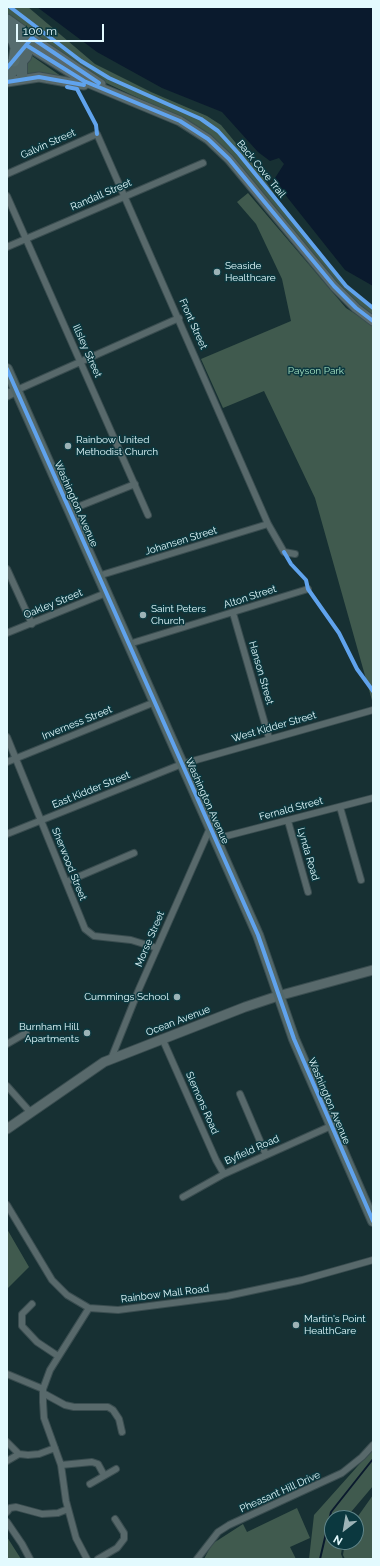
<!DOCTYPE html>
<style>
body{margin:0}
#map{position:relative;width:380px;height:1566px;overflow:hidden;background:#173033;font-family:Raleway,sans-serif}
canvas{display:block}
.frame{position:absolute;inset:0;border:8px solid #e3fafe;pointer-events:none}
.north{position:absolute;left:324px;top:1510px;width:40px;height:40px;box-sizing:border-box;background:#0b383f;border:1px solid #61868b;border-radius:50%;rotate:211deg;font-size:11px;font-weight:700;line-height:16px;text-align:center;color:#e3fafe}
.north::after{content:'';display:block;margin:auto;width:14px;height:18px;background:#9cb3b7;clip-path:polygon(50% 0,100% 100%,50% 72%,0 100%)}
.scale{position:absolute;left:16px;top:24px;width:88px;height:18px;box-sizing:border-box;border:2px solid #e3fafe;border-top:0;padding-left:5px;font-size:12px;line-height:14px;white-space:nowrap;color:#e3fafe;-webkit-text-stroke:3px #0b383f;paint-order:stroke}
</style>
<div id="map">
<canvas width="380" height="1566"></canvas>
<div class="frame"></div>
<div class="north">N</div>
<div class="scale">100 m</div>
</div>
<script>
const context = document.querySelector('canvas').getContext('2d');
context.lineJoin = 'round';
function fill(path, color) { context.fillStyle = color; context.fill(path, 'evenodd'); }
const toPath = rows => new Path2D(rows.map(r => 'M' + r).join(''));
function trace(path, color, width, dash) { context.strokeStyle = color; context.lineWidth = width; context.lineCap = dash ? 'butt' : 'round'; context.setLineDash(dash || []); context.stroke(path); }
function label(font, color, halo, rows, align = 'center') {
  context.font = font + ' Raleway,sans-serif'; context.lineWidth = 3; context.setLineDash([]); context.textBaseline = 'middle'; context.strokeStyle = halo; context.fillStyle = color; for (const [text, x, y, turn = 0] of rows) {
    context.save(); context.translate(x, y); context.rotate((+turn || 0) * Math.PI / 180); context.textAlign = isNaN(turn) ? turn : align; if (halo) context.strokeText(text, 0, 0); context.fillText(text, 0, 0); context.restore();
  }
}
fill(toPath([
 [7,7,28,7,95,64,151,92,207,116,221,125,258,170,277,198,344,283,355,294,373,306,373,315,343,292,231,154,212,137,181,118,102,81,7,16],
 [31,56,32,56,68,81,23,77,22,68],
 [248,193,346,308,373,325,373,704,315,498,264,391,223,408,201,359,291,321,282,279,256,224,237,202],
 [7,1229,29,1267,7,1289],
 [373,1449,373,1486,351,1512,349,1518,332,1518,332,1542,343,1542,341,1554,343,1559,309,1559,314,1515],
 [373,1495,373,1559,345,1559,343,1555,345,1542,356,1542,356,1519],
 [297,1508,310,1538,290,1547,296,1559,204,1559,212,1544,243,1524,247,1532],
 [7,1537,21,1559,7,1559]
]), '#405a4e');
fill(toPath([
 [37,7,373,7,373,286,345,270,287,197,275,178,284,164,279,158,270,161,258,152,222,112,162,88,97,52]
]), '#0a1a2d');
trace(toPath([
 [320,1559,331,1512,373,1459]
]), '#0a1a2d', 2);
const street = toPath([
 [7,174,97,134,268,524,284,552,295,554],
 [7,196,148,515],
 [7,247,203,163],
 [17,390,179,318],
 [70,510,135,484],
 [7,569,32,624],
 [98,576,268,524],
 [233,613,269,738],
 [7,633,106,593],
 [129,644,308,589],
 [7,737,85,929,94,936,131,940,157,948],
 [7,762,155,702],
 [340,807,361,880],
 [288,821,308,892],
 [7,834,182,764,373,710],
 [215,839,373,798],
 [66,882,134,853],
 [162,1038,216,1160,224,1174],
 [7,1044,26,1033],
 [111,1059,139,989,210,828],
 [7,1086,31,1113],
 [240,1094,266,1155],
 [183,1197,224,1174,331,1126],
 [7,1205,52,1280,67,1295,89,1308,118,1310,227,1296,302,1280,373,1260],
 [32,1304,22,1314,22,1326,37,1342,58,1356],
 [7,1374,43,1389],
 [43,1393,65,1405,74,1407,108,1407,113,1410,119,1419,122,1432],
 [7,1442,19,1454,28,1455,39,1454,55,1448],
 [7,1461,19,1454],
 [61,1465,92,1462,98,1464,104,1475],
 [90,1484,116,1469],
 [7,1512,10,1508,16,1507,42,1514,58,1513,68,1509],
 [7,1522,22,1544,30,1559],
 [87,1559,76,1538,66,1501,61,1465,44,1418,43,1402,43,1389,50,1370,89,1308],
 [98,1559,117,1548,124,1539,124,1533,115,1519],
 [197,1559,218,1532,229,1525,342,1473,362,1457,373,1445]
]);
const secondary = toPath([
 [26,45,84,81,180,121,208,139,229,159,334,286,356,308,373,321],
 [14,61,32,38,101,84],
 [7,82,39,77,84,85],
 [7,395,17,390],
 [7,1129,104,1062,245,1007,278,996,373,970]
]);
const primary = toPath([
 [7,68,14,61],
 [7,78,26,57,32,38],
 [22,78,22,62],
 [7,369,258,935,294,1039,373,1221]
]);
const highway = toPath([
 [7,20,32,38],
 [7,32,14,41,16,48,14,61],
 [11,33,26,45]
]);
trace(street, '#3a4d50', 8);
trace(secondary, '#3a4d50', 11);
trace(primary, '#3a4d50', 12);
trace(highway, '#3a4d50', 13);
trace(street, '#58696b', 6);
trace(secondary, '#58696b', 9);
trace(primary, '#526769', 10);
trace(highway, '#556c6e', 11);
trace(toPath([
 [10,7,81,61,109,78,201,119,218,131,239,154,346,286,373,308],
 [26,45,84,81,180,121,208,139,229,159,334,286,356,308,373,321],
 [7,68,32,38,99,83],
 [7,82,39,77,84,85],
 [67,87,77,89,96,125,97,134],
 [7,369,258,935,294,1039,373,1221],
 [284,552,291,564,306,580,308,589,339,633,357,669,373,691]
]), '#60a3ed', 4);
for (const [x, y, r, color] of [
 [217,272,4,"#9cb3b7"],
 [68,446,4,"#9cb3b7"],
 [143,615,4,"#9cb3b7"],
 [177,997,4,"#9cb3b7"],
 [87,1033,4,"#9cb3b7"],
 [296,1325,4,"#9cb3b7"]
]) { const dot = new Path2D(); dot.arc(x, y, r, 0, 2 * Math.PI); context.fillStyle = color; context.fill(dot); trace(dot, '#0b383f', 1.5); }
label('10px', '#e3fafe', '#0b383f', [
 ["Galvin Street",48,144,-24],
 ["Back Cove Trail",261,169,51],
 ["Randall Street",101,195,-23],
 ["Front Street",193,324,66],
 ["Illsley Street",87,351,66],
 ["Washington Avenue",76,504,66],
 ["Johansen Street",181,541,-17],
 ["Alton Street",250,597,-18],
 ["Oakley Street",53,604,-22],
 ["Hanson Street",261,673,74],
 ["Inverness Street",77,723,-22],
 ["West Kidder Street",274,727,-16],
 ["East Kidder Street",91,790,-22],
 ["Washington Avenue",207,801,66],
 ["Fernald Street",291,809,-15],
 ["Lynda Road",308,854,74],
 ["Sherwood Street",69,864,68],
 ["Morse Street",150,939,-67],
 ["Ocean Avenue",178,1021,-21],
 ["Washington Avenue",329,1101,67],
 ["Slemons Road",202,1103,66],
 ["Byfield Road",252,1150,-24],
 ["Rainbow Mall Road",165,1294,-7],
 ["Pheasant Hill Drive",280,1492,-24]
]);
label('10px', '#e3fafe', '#0b383f', [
 ["Seaside",225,266],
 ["Healthcare",225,278],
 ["Rainbow United",76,440],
 ["Methodist Church",76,452],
 ["Saint Peters",151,609],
 ["Church",151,621],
 ["Cummings School",169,997,"right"],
 ["Burnham Hill",79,1027,"right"],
 ["Apartments",79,1039,"right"],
 ["Martin's Point",304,1319],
 ["HealthCare",304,1331]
], 'left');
label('10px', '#a5e1c2', '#0b383f', [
 ["Payson Park",316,371]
]);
</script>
